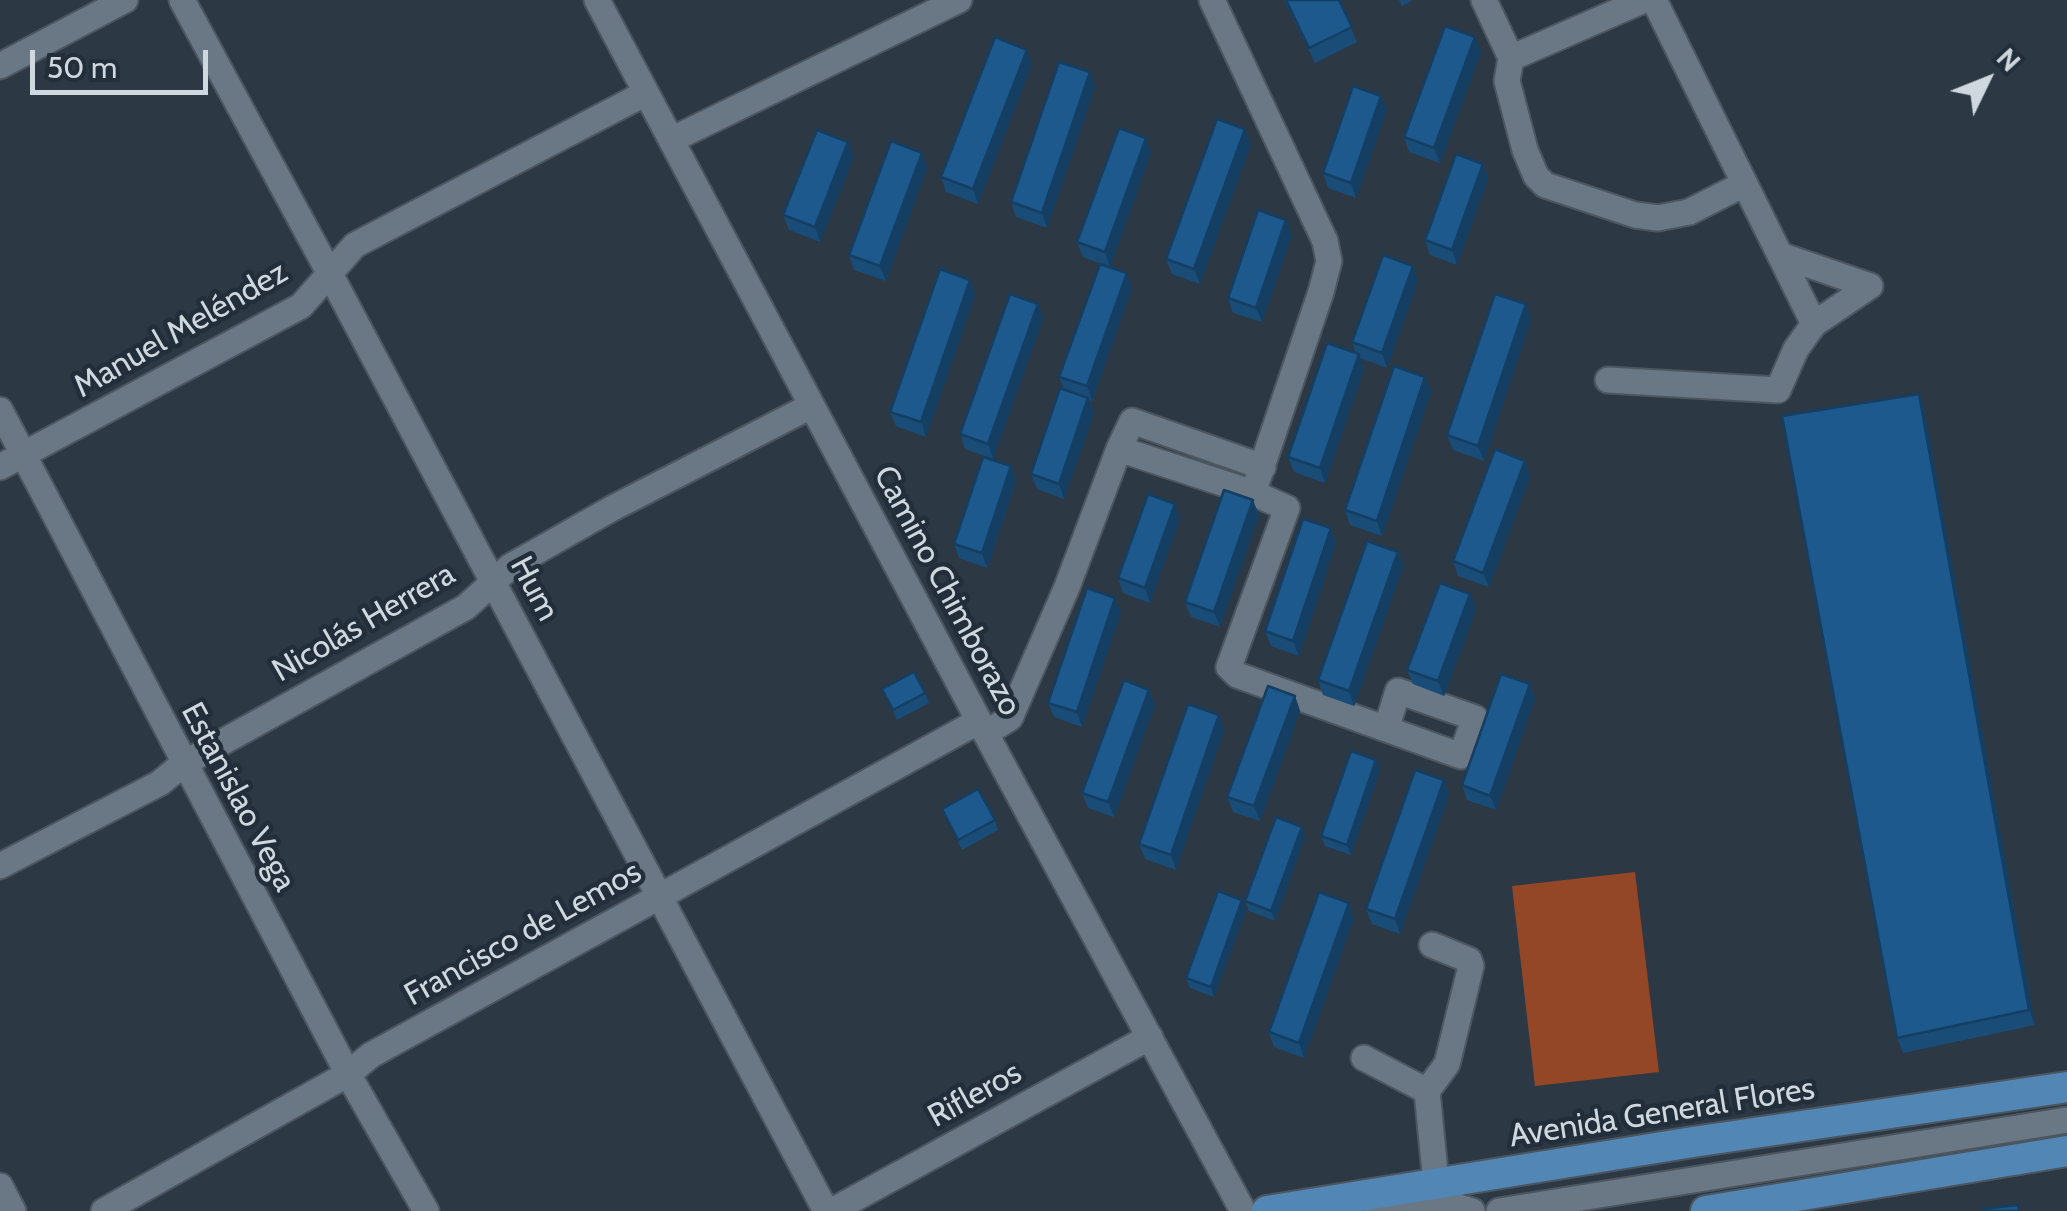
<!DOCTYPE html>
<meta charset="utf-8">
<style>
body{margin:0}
#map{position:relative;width:2067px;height:1211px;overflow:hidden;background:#2c3844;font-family:Cabin,sans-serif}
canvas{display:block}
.north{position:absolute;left:1937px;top:30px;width:100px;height:100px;-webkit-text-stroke:8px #222e3a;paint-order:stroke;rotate:47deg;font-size:28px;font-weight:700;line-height:40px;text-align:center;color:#cfd7df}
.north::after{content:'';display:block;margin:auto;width:35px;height:45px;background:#cfd7df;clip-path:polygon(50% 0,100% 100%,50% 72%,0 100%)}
.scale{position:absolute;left:30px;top:50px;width:178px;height:45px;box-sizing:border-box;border:5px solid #cfd7df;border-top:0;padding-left:12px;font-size:30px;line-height:35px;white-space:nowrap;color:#cfd7df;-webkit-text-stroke:8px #222e3a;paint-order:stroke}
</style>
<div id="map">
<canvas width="2067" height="1211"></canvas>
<div class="north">N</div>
<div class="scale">50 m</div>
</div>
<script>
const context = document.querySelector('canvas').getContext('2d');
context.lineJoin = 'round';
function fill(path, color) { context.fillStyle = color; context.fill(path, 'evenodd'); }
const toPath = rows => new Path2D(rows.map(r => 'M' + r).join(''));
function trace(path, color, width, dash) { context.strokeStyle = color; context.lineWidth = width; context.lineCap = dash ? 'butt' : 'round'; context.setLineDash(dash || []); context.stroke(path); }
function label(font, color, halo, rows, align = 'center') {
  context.font = font + ' Cabin,sans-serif'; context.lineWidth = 9; context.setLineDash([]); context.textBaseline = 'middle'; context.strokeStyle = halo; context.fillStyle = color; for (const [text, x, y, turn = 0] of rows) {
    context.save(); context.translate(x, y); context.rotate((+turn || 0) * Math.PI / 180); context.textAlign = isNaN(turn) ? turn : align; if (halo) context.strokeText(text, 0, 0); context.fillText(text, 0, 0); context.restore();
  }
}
fill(toPath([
 [1635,872,1659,1072,1535,1086,1512,886]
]), '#934727');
const minor = toPath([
 [182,0,330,274,826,1211],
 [597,0,979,721,1243,1211],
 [1484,0,1511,58,1644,0],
 [1654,0,1814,324],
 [1511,58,1507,81,1525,150,1536,176,1545,185,1635,215,1658,218,1689,212,1744,184],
 [0,66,125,0],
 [671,140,959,0],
 [1780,255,1870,286],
 [1608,380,1778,390,1796,349,1814,324,1870,286],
 [0,410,348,1074,426,1211],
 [1119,449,1132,421,1263,467],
 [0,467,301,306,355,245,646,93],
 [1253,493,1287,508,1229,667,1237,675,1461,756,1475,718,1398,691,1386,729],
 [986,733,1010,718,1067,587,1119,449,1253,493,1321,292,1329,261,1325,241,1212,0],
 [0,866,160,783,183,764,466,607,511,566,611,509,811,406],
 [1364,1058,1427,1091,1436,1183],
 [1427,1091,1447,1064,1471,966,1469,960,1432,945],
 [0,1186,13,1211],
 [104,1211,348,1074,371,1055,979,721],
 [832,1211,1150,1037],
 [1361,1211,1435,1200,1472,1211],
 [1499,1211,2067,1120]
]);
const major = toPath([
 [1267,1211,1693,1142,2067,1087],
 [1706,1211,2067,1151]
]);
trace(minor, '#4c5660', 29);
trace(major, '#4c5660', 34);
trace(minor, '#6a7885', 25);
trace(major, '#5286b5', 30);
fill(toPath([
 [1284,0,1339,0,1357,42,1315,63],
 [1399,0,1413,0,1402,6],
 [1481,52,1440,163,1409,152,1404,137],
 [1032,64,978,204,946,192,941,177],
 [1095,87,1047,228,1016,217,1011,202],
 [1387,110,1356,198,1328,188,1323,173],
 [1146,138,1151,153,1110,267,1083,257,1077,242],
 [1251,144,1200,284,1172,274,1166,259],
 [922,153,927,168,886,281,854,270,849,255],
 [854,156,820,242,789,230,783,215],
 [1483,164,1488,179,1457,265,1430,255,1425,240],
 [1286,220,1292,235,1262,322,1233,313,1228,298],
 [1413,266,1418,281,1387,368,1360,358,1364,369,1325,483,1294,472,1288,457,1356,353,1352,342],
 [970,280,975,295,926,437,896,426,890,412],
 [1132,288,1092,401,1089,400,1094,413,1064,499,1037,489,1031,474,1064,389,1059,377],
 [1038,304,1043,319,993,459,965,449,960,434],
 [1531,319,1484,461,1453,450,1447,435],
 [1425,377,1431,392,1382,536,1350,525,1345,510],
 [1924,409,2035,1025,1903,1053,1897,1038],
 [1011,466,1016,481,987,568,959,558,954,544],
 [1530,476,1489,587,1458,576,1453,561],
 [1259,515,1220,627,1191,617,1185,602],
 [1180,518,1150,603,1123,593,1118,578],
 [1331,528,1336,543,1299,656,1271,646,1265,631],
 [1398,552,1403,567,1354,706,1323,695,1318,680],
 [1470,594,1476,609,1444,696,1413,684,1407,670],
 [1121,613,1082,727,1054,717,1048,703],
 [1530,684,1535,699,1496,810,1467,800,1462,785],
 [882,689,925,693,929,703,897,720],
 [1149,690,1155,705,1114,817,1088,808,1082,793],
 [1295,696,1300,711,1260,821,1233,812,1227,797],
 [1224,730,1176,870,1145,859,1139,844],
 [1376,760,1380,770,1351,855,1325,846,1321,836],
 [1444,780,1449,795,1400,934,1372,924,1366,909],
 [942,809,995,820,998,830,962,850],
 [1305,837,1275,921,1249,911,1245,901],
 [1246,910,1214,997,1190,988,1186,978],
 [1354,918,1304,1058,1274,1047,1269,1032]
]), '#194d78');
fill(toPath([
 [1475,37,1481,52,1440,163,1434,148],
 [1027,50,1032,64,978,204,973,189],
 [1090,72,1095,87,1047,228,1042,213],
 [1381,96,1387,110,1356,198,1351,183],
 [1245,129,1251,144,1200,284,1194,269],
 [1146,138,1151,153,1110,267,1105,252],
 [848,142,854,156,820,242,815,227],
 [922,153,927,168,886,281,880,266],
 [1483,164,1488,179,1457,265,1452,250],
 [1286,220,1292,235,1262,322,1256,308],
 [1413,266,1418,281,1387,368,1382,353],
 [1127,273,1132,288,1092,401,1087,386],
 [970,280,975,295,926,437,921,422],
 [1038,304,1043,319,993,459,988,444],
 [1526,304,1531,319,1484,461,1478,446],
 [1359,354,1364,369,1325,483,1320,468],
 [1425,377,1431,392,1382,536,1377,521],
 [1919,394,1924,409,2035,1025,2029,1010],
 [1088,398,1094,413,1064,499,1059,484],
 [1525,461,1530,476,1489,587,1483,573],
 [1011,466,1016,481,987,568,982,553],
 [1253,500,1259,515,1220,627,1214,612],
 [1175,504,1180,518,1150,603,1145,588],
 [1331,528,1336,543,1299,656,1293,641],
 [1398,552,1403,567,1354,706,1349,691],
 [1470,594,1476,609,1444,696,1438,681],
 [1115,598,1121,613,1082,727,1077,712],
 [1530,684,1535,699,1496,810,1490,796],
 [1149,690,1155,705,1114,817,1108,802],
 [1295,696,1300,711,1260,821,1254,806],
 [1219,715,1224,730,1176,870,1171,855],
 [1376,760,1380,770,1351,855,1347,845],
 [1444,780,1449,795,1400,934,1395,919],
 [1302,827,1305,837,1275,921,1271,911],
 [1242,900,1246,910,1214,997,1211,987],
 [1349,903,1354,918,1304,1058,1299,1043]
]), '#143e62');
const building = toPath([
 [1286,0,1339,0,1352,27,1309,48,1286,0],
 [1445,26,1475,37,1434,148,1404,137,1445,26],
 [995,37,1027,50,973,189,941,177,995,37],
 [1059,62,1090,72,1042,213,1011,202,1059,62],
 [1353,86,1381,96,1351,183,1323,173,1353,86],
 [1217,119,1245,129,1194,269,1166,259,1217,119],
 [1119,128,1146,138,1105,252,1077,242,1119,128],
 [817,130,848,142,815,227,783,215,817,130],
 [891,141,922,153,880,266,849,255,891,141],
 [1456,154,1483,164,1452,250,1425,240,1456,154],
 [1258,210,1286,220,1256,308,1228,298,1258,210],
 [1383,255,1413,266,1382,353,1352,342,1383,255],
 [1100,264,1127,273,1087,386,1059,377,1100,264],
 [940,269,970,280,921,422,890,412,940,269],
 [1010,294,1038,304,988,444,960,434,1010,294],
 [1495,294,1526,304,1478,446,1447,435,1495,294],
 [1327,343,1359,354,1320,468,1288,457,1327,343],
 [1394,366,1425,377,1377,521,1345,510,1394,366],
 [1060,388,1088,398,1059,484,1031,474,1060,388],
 [1919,394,2029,1010,1897,1038,1782,416,1919,394],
 [1495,449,1525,461,1483,573,1453,561,1495,449],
 [983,457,1011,466,982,553,954,544,983,457],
 [1224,490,1253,500,1214,612,1185,602,1224,490],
 [1148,494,1175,504,1145,588,1118,578,1148,494],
 [1303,519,1331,528,1293,641,1265,631,1303,519],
 [1367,541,1398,552,1349,691,1318,680,1367,541],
 [1440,583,1470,594,1438,681,1407,670,1440,583],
 [1087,588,1115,598,1077,712,1048,703,1087,588],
 [914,672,925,693,893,710,882,689,914,672],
 [1501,674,1530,684,1490,796,1462,785,1501,674],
 [1124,680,1149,690,1108,802,1082,793,1124,680],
 [1268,686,1295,696,1254,806,1227,797,1268,686],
 [1188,704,1219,715,1171,855,1139,844,1188,704],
 [1351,751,1376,760,1347,845,1321,836,1351,751],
 [1415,770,1444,780,1395,919,1366,909,1415,770],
 [978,789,995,820,958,840,942,809,978,789],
 [1276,817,1302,827,1271,911,1245,901,1276,817],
 [1218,891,1242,900,1211,987,1186,978,1218,891],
 [1319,892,1349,903,1299,1043,1269,1032,1319,892],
 [2018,1205,2019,1211,1982,1211,1982,1209,2018,1205]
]);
fill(building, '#1d598c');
trace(building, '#143e62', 2.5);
label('32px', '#cfd7df', '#222e3a', [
 ["Manuel Meléndez",181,330,-30],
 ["Hum",534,589,62],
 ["Camino Chimborazo",947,591,62],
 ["Nicolás Herrera",364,623,-30],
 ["Estanislao Vega",238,797,62],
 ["Francisco de Lemos",523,934,-29],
 ["Rifleros",975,1095,-29],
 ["Avenida General Flores",1662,1113,-9]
]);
</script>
